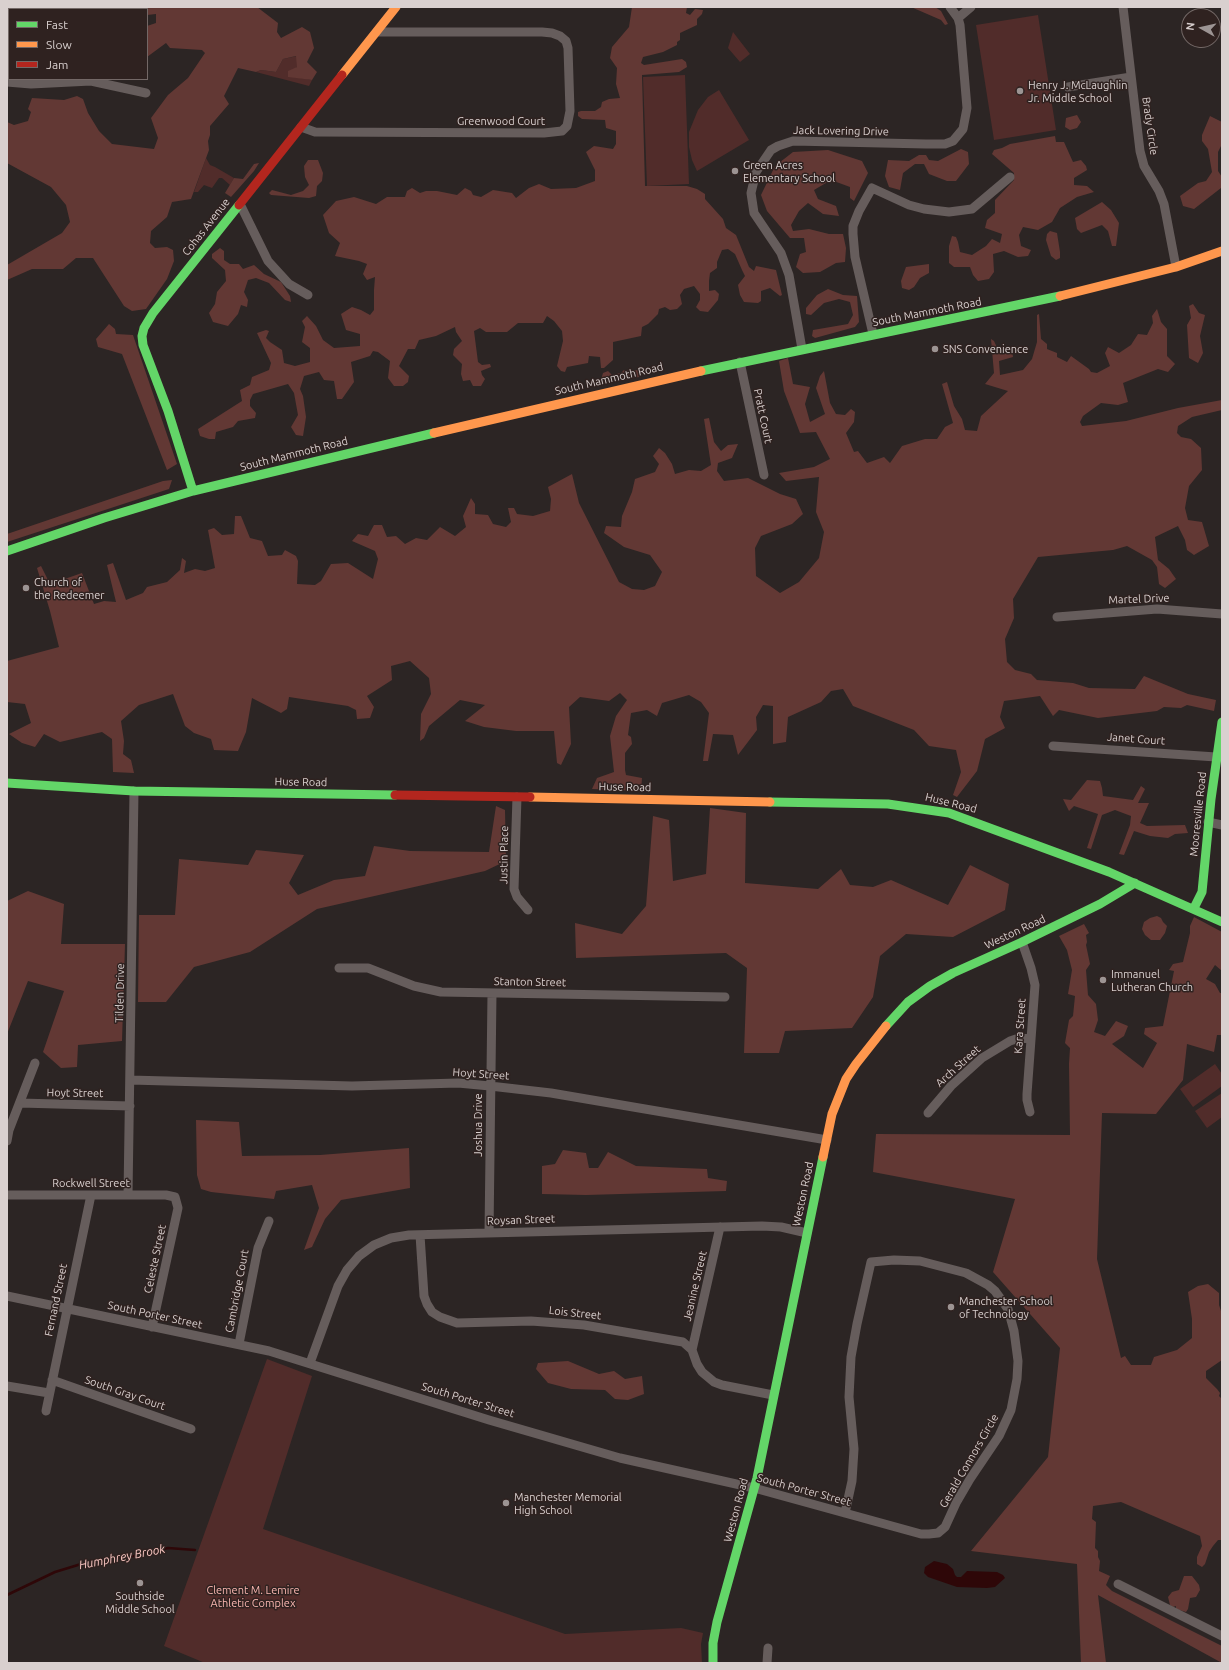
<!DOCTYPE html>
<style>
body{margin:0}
#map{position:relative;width:1229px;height:1670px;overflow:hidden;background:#2c2524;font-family:Ubuntu,sans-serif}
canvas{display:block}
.frame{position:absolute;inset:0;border:8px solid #d9d0cf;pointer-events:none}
.legend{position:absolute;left:8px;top:8px;width:140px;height:72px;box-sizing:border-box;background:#2f2220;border:1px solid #736866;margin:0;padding:5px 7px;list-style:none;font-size:12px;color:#d9d0cf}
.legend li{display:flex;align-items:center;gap:8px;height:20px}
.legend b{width:20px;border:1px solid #736866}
.north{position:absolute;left:1181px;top:8px;width:40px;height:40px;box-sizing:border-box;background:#2f2220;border:1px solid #736866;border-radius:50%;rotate:278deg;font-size:11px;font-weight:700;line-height:16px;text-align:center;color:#d9d0cf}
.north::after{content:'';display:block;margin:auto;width:14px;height:18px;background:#9c9493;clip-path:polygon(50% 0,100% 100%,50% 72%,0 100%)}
</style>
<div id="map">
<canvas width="1229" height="1670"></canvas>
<div class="frame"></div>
<ul class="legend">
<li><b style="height:5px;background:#63d668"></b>Fast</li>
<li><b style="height:5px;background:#ff974d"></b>Slow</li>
<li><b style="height:5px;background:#b3261e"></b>Jam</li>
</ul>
<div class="north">N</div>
</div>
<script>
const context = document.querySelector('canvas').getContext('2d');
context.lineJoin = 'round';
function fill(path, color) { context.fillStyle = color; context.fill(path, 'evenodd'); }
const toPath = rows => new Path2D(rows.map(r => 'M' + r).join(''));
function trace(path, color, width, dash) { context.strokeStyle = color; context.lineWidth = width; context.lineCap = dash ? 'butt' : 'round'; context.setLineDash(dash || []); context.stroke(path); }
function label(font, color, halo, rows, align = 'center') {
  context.font = font + ' Ubuntu,sans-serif'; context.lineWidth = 3; context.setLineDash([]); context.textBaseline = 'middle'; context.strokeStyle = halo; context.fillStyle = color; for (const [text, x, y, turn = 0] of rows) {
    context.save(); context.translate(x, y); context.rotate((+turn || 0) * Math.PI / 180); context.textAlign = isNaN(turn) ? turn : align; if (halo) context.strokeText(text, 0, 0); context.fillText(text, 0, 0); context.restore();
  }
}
fill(toPath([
 [1038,15,1056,130,994,140,976,25],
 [733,32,750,54,740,62,728,48],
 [297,56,297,67,288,76,312,80,309,86,256,72,261,70,276,72,283,59],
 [685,75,689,184,647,186,643,77],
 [719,90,749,140,697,171,692,160,689,147,689,132,698,110,708,97],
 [206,158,210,165,215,167,234,178,230,185,222,178,219,178,212,188,204,185,198,192,194,192],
 [1215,1064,1222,1074,1222,1086,1193,1107,1180,1089],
 [1222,1093,1222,1117,1207,1128,1195,1111],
 [267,1359,312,1376,263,1529,565,1634,681,1628,703,1633,701,1644,702,1663,205,1663,164,1646]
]), '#512c2a');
fill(toPath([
 [7,7,59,7,59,9,9,9,9,61,7,58],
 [63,7,257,7,278,23,277,32,281,38,302,27,310,32,314,48,307,62,317,72,312,80,288,77,288,71,297,67,296,56,283,59,276,72,261,70,256,72,238,68,224,96,229,104,210,126,210,135,208,141,209,150,191,199,172,202,167,217,151,231,150,243,155,248,167,247,173,250,174,261,167,279,146,309,132,311,124,306,93,258,76,258,63,269,32,269,7,280,7,265,62,233,70,222,66,205,51,187,7,163,7,122,14,125,28,121,31,112,28,109,32,98,64,100,77,96,83,99,88,113,99,131,112,144,154,149,158,138,151,118,168,95,188,78,205,53,202,50,170,48,166,43,147,57,147,26,156,23,156,14,147,15,147,9,61,9],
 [632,7,687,7,686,13,690,15,695,9,703,10,702,14,697,19,697,25,680,33,680,40,677,42,677,45,663,52,643,57,641,63,644,65,682,59,686,62,687,67,679,72,642,75,645,186,687,186,697,189,705,194,705,199,723,219,726,228,736,235,749,267,754,271,756,266,776,270,782,295,780,296,770,288,761,291,761,301,758,303,744,302,740,295,738,285,745,276,742,270,735,254,728,249,722,250,717,262,717,268,710,273,709,281,709,291,715,290,719,294,718,300,708,312,700,311,696,307,700,300,700,294,694,286,684,289,680,295,682,304,677,309,670,310,665,307,659,309,658,314,648,324,642,327,641,336,613,342,613,360,604,368,601,368,600,357,589,356,588,363,567,367,565,372,561,371,557,366,563,341,562,331,554,321,547,316,543,323,518,323,507,332,486,332,480,328,474,331,478,362,482,365,490,364,491,367,481,371,482,375,485,379,481,386,473,386,470,380,463,381,461,374,462,364,453,355,454,349,462,341,456,332,455,327,436,336,419,340,415,349,408,349,399,366,409,376,408,382,403,386,394,386,388,378,390,361,378,352,373,351,370,356,351,362,354,382,342,399,337,399,334,381,324,380,319,372,304,376,300,389,303,396,306,417,303,436,296,435,291,427,298,415,294,393,288,384,253,394,250,400,250,406,256,413,255,418,238,421,233,427,216,432,215,439,209,439,200,436,198,429,242,401,240,390,250,385,252,377,269,370,271,363,257,333,266,330,269,331,266,338,270,342,282,350,284,363,295,366,310,362,310,348,302,342,305,327,302,321,307,316,316,326,323,340,334,348,360,346,360,334,346,330,341,314,352,307,361,310,370,315,374,310,374,290,375,277,367,280,363,274,367,264,359,261,335,256,340,243,329,233,323,215,336,201,354,197,376,204,387,197,405,197,407,191,412,188,420,193,426,191,437,191,457,195,465,188,471,191,473,195,481,197,493,190,512,193,516,198,529,188,539,184,551,189,576,188,595,181,595,170,586,152,594,146,613,149,616,144,616,131,606,128,605,120,582,119,578,116,578,112,581,111,595,111,601,107,602,102,609,99,620,98,616,84,617,68,610,58,612,47,629,27],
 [911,7,935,7,941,11,948,24,945,25,941,20],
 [1077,115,1081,122,1077,128,1070,130,1065,127,1066,118],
 [1210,116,1222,122,1222,144,1218,152,1218,171,1222,177,1222,183,1221,188,1194,209,1183,206,1180,196,1198,183,1206,181,1212,172,1208,149,1202,141,1202,135],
 [1055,136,1056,142,1064,142,1073,162,1081,160,1086,166,1087,170,1074,178,1074,185,1087,186,1094,192,1077,197,1060,208,1052,222,1038,230,1023,227,1019,235,1021,246,1031,250,1028,256,1018,257,1004,251,993,254,994,272,989,279,978,281,973,275,970,267,954,267,949,263,949,246,952,236,956,237,958,242,960,252,972,255,986,246,992,239,1000,243,1002,234,985,228,987,220,995,213,995,200,1014,180,1014,173,992,154,994,150,1002,148,1010,144],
 [961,149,968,152,969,164,956,181,947,181,929,174,924,164,915,164,903,173,900,190,889,187,885,176,888,160,909,161,919,155,926,155,929,160,938,161],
 [828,150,862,161,868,173,854,201,850,198,850,187,831,180,814,190,818,199,836,206,839,216,823,214,808,203,799,211,791,225,793,231,809,229,829,234,843,234,846,248,845,262,836,263,820,272,803,273,796,267,800,254,806,252,804,238,790,238,767,211,761,195,775,166,793,152],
 [308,160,318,160,323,173,322,181,317,186,316,196,309,198,271,195,269,193,272,190,291,195,303,191,309,185,305,177,304,166],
 [259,163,254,171,231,197,225,193,234,178,243,179,254,164],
 [1102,202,1111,210,1119,223,1116,246,1112,246,1108,231,1102,225,1081,233,1077,229,1075,218],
 [1050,231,1057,233,1060,252,1060,258,1056,260,1051,256,1046,240,1047,234],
 [220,248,224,251,224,260,230,264,239,264,243,269,254,265,264,274,281,282,290,296,291,302,285,300,269,283,256,278,248,280,244,292,248,300,247,307,241,305,238,314,228,326,213,322,209,313,215,304,217,292,226,281,225,270,212,258,212,254],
 [929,264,929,273,920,278,914,287,909,290,902,288,901,281,906,267],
 [828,289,843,295,857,296,859,322,855,327,815,338,812,336,813,330,848,324,853,315,850,302,839,299,824,303,811,315,806,314,806,308,817,295],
 [1193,304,1199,313,1205,315,1200,336,1203,353,1198,363,1189,358,1187,325,1191,318,1189,306],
 [1157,309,1161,322,1167,329,1167,356,1175,364,1168,372,1158,369,1123,383,1128,402,1118,405,1101,403,1083,416,1080,422,1082,426,1126,421,1178,408,1222,400,1222,410,1192,417,1178,426,1177,433,1181,437,1191,439,1201,448,1202,470,1189,486,1185,508,1188,520,1202,522,1209,546,1194,555,1187,550,1185,540,1178,526,1155,537,1158,560,1169,569,1176,579,1165,588,1159,584,1157,567,1152,560,1127,546,1113,550,1038,557,1013,599,1014,618,1005,639,1007,662,1015,670,1031,674,1037,680,1073,683,1089,688,1135,689,1144,676,1188,694,1216,700,1214,711,1187,705,1181,708,1164,707,1157,711,1098,718,1059,710,1053,716,1040,696,1004,701,1000,717,1005,728,985,739,977,771,957,797,953,795,961,772,956,750,929,746,914,730,853,706,843,689,831,691,821,702,788,717,786,742,773,744,773,706,763,705,756,717,757,730,738,755,733,735,713,734,708,761,703,761,709,713,701,702,689,695,662,703,657,716,647,710,631,713,628,735,631,737,632,744,625,753,625,770,626,775,642,778,641,791,592,789,597,778,614,772,610,736,616,716,627,700,620,693,609,701,580,697,569,707,571,744,561,765,557,763,554,731,516,731,484,727,465,721,485,705,460,700,429,726,424,738,420,741,421,714,431,694,429,678,410,661,391,666,392,680,367,696,374,707,370,718,357,719,356,710,348,706,289,697,287,709,281,713,252,698,246,732,238,751,214,750,211,739,194,733,185,726,173,694,139,705,121,721,124,741,123,754,131,760,134,773,113,772,112,739,102,732,60,742,44,734,35,747,22,743,9,734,31,723,25,704,7,702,7,661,59,647,50,611,37,568,41,566,50,584,82,573,94,604,104,601,116,602,107,565,113,563,126,600,143,593,147,587,167,582,180,570,182,558,186,561,184,573,195,569,205,571,215,568,208,530,214,528,222,535,234,534,235,516,241,516,250,538,262,541,268,556,282,555,285,550,296,556,298,561,297,584,315,585,321,581,331,564,348,563,373,579,378,559,375,551,352,541,358,534,368,536,374,525,382,525,387,537,396,536,405,544,416,538,427,540,440,527,455,536,466,527,463,516,471,498,475,504,475,514,488,515,493,524,506,527,511,522,508,508,514,508,517,514,533,516,550,511,551,499,548,487,572,474,579,503,619,582,632,589,644,590,655,586,662,572,650,555,624,547,604,533,606,526,621,527,622,516,632,492,635,479,655,472,659,464,653,456,659,448,665,453,672,464,675,474,689,470,701,471,711,465,704,419,709,418,714,442,721,451,728,445,738,444,732,458,718,463,717,471,724,481,748,478,780,494,796,499,803,514,792,524,761,536,755,548,756,576,780,593,799,582,819,558,824,532,816,512,819,477,786,481,779,473,814,467,830,459,816,432,800,433,784,391,779,361,788,358,793,384,810,387,805,404,810,422,825,414,816,388,820,376,824,371,830,403,836,414,845,415,851,409,855,412,854,422,846,433,854,452,858,451,867,463,884,457,890,463,902,446,925,439,937,439,945,427,953,423,942,384,947,382,954,406,962,419,965,430,977,431,981,416,1008,391,985,384,994,373,991,339,994,341,998,350,1007,349,1008,352,1012,351,1013,357,999,361,1000,375,1023,370,1032,359,1037,342,1037,315,1039,314,1041,339,1047,344,1047,349,1057,353,1057,357,1067,362,1071,356,1089,369,1091,372,1097,373,1110,366,1105,353,1108,347,1119,353,1131,345,1138,334,1147,335,1153,323,1152,316],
 [109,324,115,329,116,334,133,335,177,464,167,470,122,354,98,347,96,339],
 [624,370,632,371,638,370,639,377,608,383,601,380,603,373,608,371,612,375,621,373],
 [172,480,169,489,7,542,7,534,163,481],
 [1087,780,1100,781,1102,788,1103,796,1133,800,1141,786,1145,789,1138,803,1149,803,1140,823,1147,826,1185,825,1188,833,1175,834,1168,838,1150,836,1134,831,1124,855,1119,854,1130,825,1131,816,1115,810,1102,815,1091,849,1087,848,1098,814,1074,806,1069,811,1063,799,1071,800],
 [496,806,505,810,506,861,485,871,317,909,250,952,194,967,166,1002,138,1002,139,915,175,915,179,859,248,865,256,850,304,855,289,883,298,895,334,880,365,876,374,846,410,851,489,852],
 [710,808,746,813,745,883,818,889,841,869,850,885,873,887,891,880,948,905,970,865,1009,884,1005,910,953,937,906,934,880,956,873,997,852,1028,785,1031,779,1053,744,1053,747,968,726,953,576,958,575,923,622,934,646,906,653,816,669,820,673,881,706,874],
 [28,891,64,904,61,944,125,944,122,1041,78,1045,77,1067,61,1068,43,1052,64,991,28,981,7,1034,7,901],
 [1157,916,1161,918,1163,922,1167,926,1165,933,1160,940,1151,940,1145,935,1142,929,1144,922,1150,918],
 [1194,917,1222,932,1222,971,1215,965,1206,979,1215,984,1220,993,1222,993,1222,1035,1217,1035,1214,1052,1187,1044,1183,1080,1156,1114,1102,1113,1097,1259,1121,1358,1125,1356,1131,1365,1151,1365,1154,1357,1177,1350,1192,1338,1192,1319,1188,1292,1198,1286,1208,1284,1219,1293,1219,1305,1222,1314,1222,1360,1206,1371,1206,1378,1217,1389,1220,1393,1219,1396,1222,1399,1222,1540,1218,1540,1213,1546,1209,1552,1205,1564,1202,1567,1197,1564,1197,1557,1202,1546,1200,1536,1121,1502,1093,1506,1092,1519,1096,1522,1095,1548,1098,1551,1098,1557,1100,1561,1099,1571,1110,1576,1106,1585,1112,1591,1222,1646,1222,1663,1098,1595,1106,1663,1081,1663,1077,1564,971,1551,1048,1457,1060,1348,993,1272,1015,1199,873,1172,876,1134,1070,1135,1069,1064,1070,1048,1065,1043,1069,1020,1073,1016,1075,996,1068,994,1072,970,1067,950,1059,936,1084,924,1089,933,1086,935,1087,942,1086,945,1090,964,1086,970,1088,995,1096,1004,1098,1020,1094,1032,1105,1036,1116,1021,1128,1026,1124,1036,1112,1044,1143,1068,1157,1043,1144,1034,1145,1028,1163,1026,1174,971,1169,970,1173,964,1183,962,1190,933,1190,926],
 [196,1120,239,1122,242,1156,320,1155,409,1148,410,1188,341,1200,325,1219,312,1247,304,1250,319,1208,312,1185,276,1191,274,1199,211,1192,201,1189,197,1175],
 [563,1150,586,1153,589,1168,598,1168,608,1152,636,1166,707,1169,708,1178,727,1181,726,1191,586,1195,542,1194,542,1166,555,1164],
 [568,1361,599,1374,614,1371,625,1379,642,1376,644,1394,628,1400,615,1399,605,1390,571,1389,548,1383,536,1369,538,1363],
 [1184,1576,1192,1576,1199,1585,1200,1590,1196,1597,1190,1598,1188,1609,1186,1612,1176,1609,1176,1606,1173,1607,1170,1605,1168,1597,1172,1592,1179,1590]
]), '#623834');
fill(toPath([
 [934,1561,947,1564,953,1569,955,1575,957,1577,961,1577,967,1571,997,1572,1003,1575,1005,1578,995,1587,987,1588,957,1587,928,1577,924,1573,925,1567]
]), '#2e0708');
trace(toPath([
 [7,1595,55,1572,91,1561,134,1556,168,1548,195,1550]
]), '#2e0708', 2.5);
trace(toPath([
 [1123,7,1140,151,1144,166,1159,191,1164,204,1176,267],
 [958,18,971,7],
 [7,82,31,84,91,81,146,93],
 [1068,87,1131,77],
 [301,127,315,132,544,133,562,131,567,126,570,111,568,48,566,41,560,36,552,33,542,32,377,32],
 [240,204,268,261,289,284,308,295],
 [873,334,855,257,853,234,853,226,859,211,872,188,909,205,924,209,949,212,972,209,1010,177],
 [802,349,789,275,781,253,754,213,751,193,756,172,771,150,778,146,793,141,926,144,945,144,953,141,963,129,967,108,960,25,958,18,950,7],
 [740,362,764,475],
 [1057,617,1157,609,1222,614],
 [1053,746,1216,757],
 [517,797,514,889,517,897,528,910],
 [1208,822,1222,825],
 [1022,942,1031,968,1035,985,1027,1094,1027,1100,1030,1112],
 [339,968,368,968,414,986,441,992,725,997],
 [130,1080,352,1086,458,1083,490,1086,551,1093,827,1140],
 [20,1103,130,1106],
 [928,1113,951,1086,982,1058,1010,1041,1016,1039,1031,1038],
 [7,1141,9,1130,35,1063],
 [7,1195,166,1195,175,1197,178,1208,152,1327],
 [128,1195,134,791],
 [489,1233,492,993],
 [420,1235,424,1296,427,1304,432,1312,440,1317,457,1323,531,1321,584,1325,677,1341,683,1342,692,1350,697,1364,702,1372,714,1382,722,1385,773,1395],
 [7,1296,269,1351,489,1420,620,1458,754,1488,921,1534,929,1534,938,1533,945,1527,956,1503,970,1479,999,1436,1011,1410,1017,1379,1018,1361,1014,1331,1008,1309,995,1291,988,1285,966,1273,920,1261,894,1260,871,1262,857,1324,851,1357,849,1397,854,1449,852,1481,845,1513],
 [239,1344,258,1248,269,1221],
 [692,1350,720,1227],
 [310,1363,338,1286,347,1270,359,1256,374,1245,391,1238,409,1235,762,1226,781,1227,807,1233],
 [52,1380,191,1429],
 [7,1386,49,1393],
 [46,1411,91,1195],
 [1118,1584,1222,1636],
 [767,1663,768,1648]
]), '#665d5c', 9);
trace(toPath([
 [701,371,1060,296],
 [193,491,168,411,143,345,142,336,144,328,153,313,239,205],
 [7,551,104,518,193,491,434,433],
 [7,783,134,791,395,795],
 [770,802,888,804,949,813,1109,872,1222,922],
 [1194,908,1202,892,1211,799,1222,722],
 [886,1026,908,1002,930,986,953,973,1022,942,1100,904,1135,883],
 [713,1663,713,1643,717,1622,757,1478,823,1157]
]), '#63d668', 9);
trace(toPath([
 [342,75,396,7],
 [1060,296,1176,267,1222,251],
 [434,433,701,371],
 [530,797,770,802],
 [823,1157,832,1114,846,1079,856,1064,886,1026]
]), '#ff974d', 9);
trace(toPath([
 [239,205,342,75],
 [395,795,530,797]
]), '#b3261e', 9);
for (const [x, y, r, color] of [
 [1020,91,4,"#9c9493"],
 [735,171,4,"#9c9493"],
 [935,349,4,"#9c9493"],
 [26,588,4,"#9c9493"],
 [1103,980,4,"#9c9493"],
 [951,1307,4,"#9c9493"],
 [506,1503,4,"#9c9493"],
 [140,1583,4,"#9c9493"]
]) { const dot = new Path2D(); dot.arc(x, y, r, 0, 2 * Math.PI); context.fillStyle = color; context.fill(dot); trace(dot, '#2f2220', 1.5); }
label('11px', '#d9d0cf', '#2f2220', [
 ["Henry J. McLaughlin",1028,85],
 ["Jr. Middle School",1028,98],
 ["Green Acres",743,165],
 ["Elementary School",743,178],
 ["SNS Convenience",943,349],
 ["Church of",34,582],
 ["the Redeemer",34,595],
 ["Immanuel",1111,974],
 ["Lutheran Church",1111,987],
 ["Manchester School",959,1301],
 ["of Technology",959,1314],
 ["Manchester Memorial",514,1497],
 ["High School",514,1510],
 ["Southside",140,1596,"center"],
 ["Middle School",140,1609,"center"]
], 'left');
label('11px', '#d9d0cf', '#2f2220', [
 ["Greenwood Court",501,121],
 ["Brady Circle",1150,126,82],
 ["Jack Lovering Drive",841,131,1],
 ["Cohas Avenue",206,227,-52],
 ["South Mammoth Road",927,312,-11],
 ["South Mammoth Road",609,379,-13],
 ["Pratt Court",763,416,78],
 ["South Mammoth Road",294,454,-14],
 ["Martel Drive",1139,599,-2],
 ["Janet Court",1136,739,4],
 ["Huse Road",301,782,1],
 ["Huse Road",625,787,1],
 ["Huse Road",951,803,14],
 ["Mooresville Road",1198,814,-84],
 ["Justin Place",504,855,-89],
 ["Weston Road",1015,932,-25],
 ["Stanton Street",530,982,1],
 ["Tilden Drive",120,993,-89],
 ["Kara Street",1020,1026,-86],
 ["Arch Street",958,1066,-42],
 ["Hoyt Street",481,1074,4],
 ["Hoyt Street",75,1093,1],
 ["Joshua Drive",478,1125,-90],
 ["Rockwell Street",91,1183],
 ["Weston Road",803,1194,-78],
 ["Roysan Street",521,1220,-2],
 ["Celeste Street",155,1259,-78],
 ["Jeanine Street",695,1286,-77],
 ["Cambridge Court",237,1291,-79],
 ["Fernand Street",56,1300,-78],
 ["Lois Street",575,1313,6],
 ["South Porter Street",155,1315,12],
 ["South Gray Court",125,1393,19],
 ["South Porter Street",468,1400,17],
 ["Gerald Connors Circle",969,1461,-60],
 ["South Porter Street",804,1490,15],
 ["Weston Road",736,1510,-75]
]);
label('11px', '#f8b5af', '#2f2220', [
 ["Clement M. Lemire",253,1590],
 ["Athletic Complex",253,1603]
]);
label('italic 12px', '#fac7c2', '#2f2220', [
 ["Humphrey Brook",122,1557,-11]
]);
</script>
